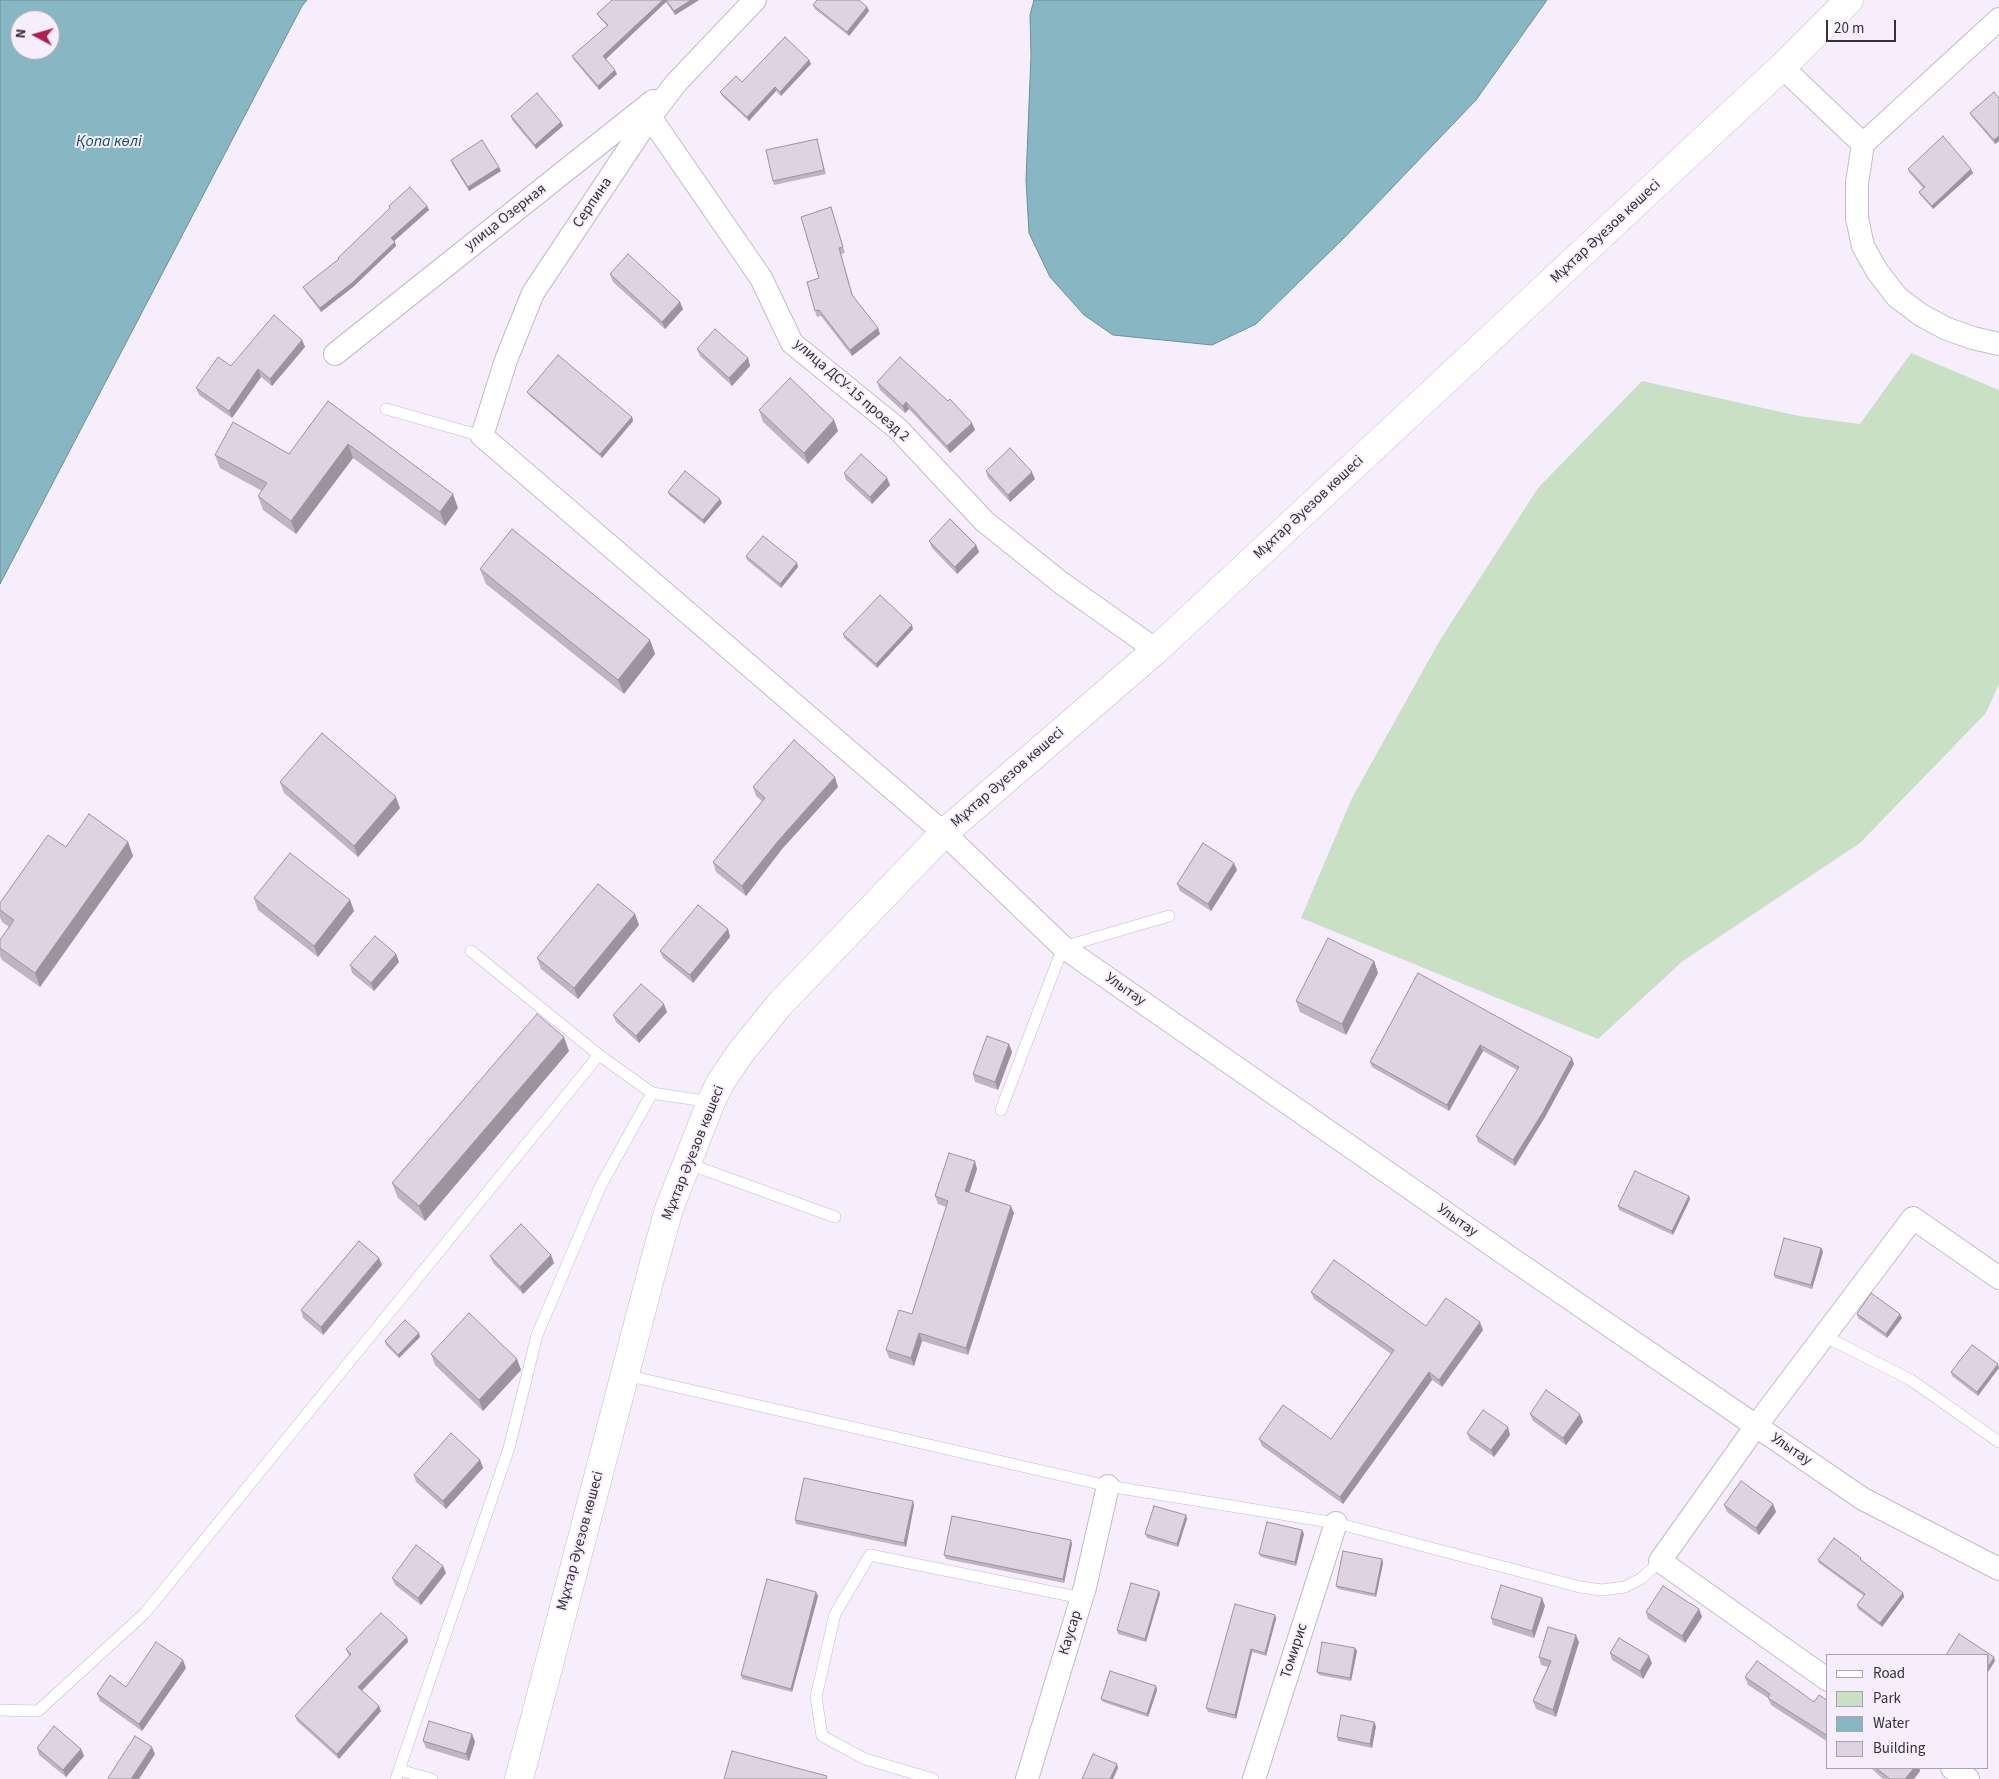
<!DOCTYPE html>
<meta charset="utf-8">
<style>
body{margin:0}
#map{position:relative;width:1999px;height:1779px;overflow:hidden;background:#f6eefd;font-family:"Source Sans 3",sans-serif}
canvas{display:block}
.legend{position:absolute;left:1826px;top:1654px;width:162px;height:115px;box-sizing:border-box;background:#f6eefd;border:1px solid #a9a3ae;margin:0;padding:6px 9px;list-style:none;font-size:15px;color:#353237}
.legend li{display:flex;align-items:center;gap:10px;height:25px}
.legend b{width:25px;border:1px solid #a9a3ae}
.north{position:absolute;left:10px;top:10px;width:50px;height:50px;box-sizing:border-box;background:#f6eefd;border:1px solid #a9a3ae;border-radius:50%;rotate:276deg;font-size:14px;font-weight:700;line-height:20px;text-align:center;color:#353237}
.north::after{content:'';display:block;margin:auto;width:18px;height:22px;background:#b2204e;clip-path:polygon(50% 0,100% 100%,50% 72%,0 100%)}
.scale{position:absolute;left:1826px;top:20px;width:70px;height:22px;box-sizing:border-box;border:2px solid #353237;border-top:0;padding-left:6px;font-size:15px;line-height:18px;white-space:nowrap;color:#353237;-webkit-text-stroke:4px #f6eefd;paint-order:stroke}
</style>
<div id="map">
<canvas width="1999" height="1779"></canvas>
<ul class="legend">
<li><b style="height:6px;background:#fff"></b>Road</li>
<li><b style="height:14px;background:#c9e0c5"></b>Park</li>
<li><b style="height:14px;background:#87b7c2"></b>Water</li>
<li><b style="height:14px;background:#ded3e1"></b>Building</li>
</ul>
<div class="north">N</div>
<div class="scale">20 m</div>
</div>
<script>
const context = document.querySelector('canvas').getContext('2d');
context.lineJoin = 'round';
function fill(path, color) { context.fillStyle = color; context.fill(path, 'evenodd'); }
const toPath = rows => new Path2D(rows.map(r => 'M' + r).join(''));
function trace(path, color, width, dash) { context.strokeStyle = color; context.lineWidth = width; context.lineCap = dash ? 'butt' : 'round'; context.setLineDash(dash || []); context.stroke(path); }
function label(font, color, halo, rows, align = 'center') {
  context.font = font + ' "Source Sans 3",sans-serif'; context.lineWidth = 4; context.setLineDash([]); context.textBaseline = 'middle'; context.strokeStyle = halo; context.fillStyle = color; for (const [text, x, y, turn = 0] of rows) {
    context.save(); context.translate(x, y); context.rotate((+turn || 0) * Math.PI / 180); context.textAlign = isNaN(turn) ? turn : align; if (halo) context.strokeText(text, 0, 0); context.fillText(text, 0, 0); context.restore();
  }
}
fill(toPath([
 [1911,353,1999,390,1999,684,1986,713,1860,843,1683,961,1598,1039,1301,918,1352,798,1440,640,1538,488,1642,381,1799,416,1860,424]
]), '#c9e0c5');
const water = toPath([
 [0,0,307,0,302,6,0,584,0,0],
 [20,20,50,20,50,50,20,50,20,20],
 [1034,0,1547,0,1476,100,1345,237,1256,324,1212,345,1113,335,1084,315,1050,277,1029,233,1026,180,1031,55,1030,15,1034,0]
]);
fill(water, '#87b7c2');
trace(water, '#6e8f98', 1);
const service = toPath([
 [386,409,482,436],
 [471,951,599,1055],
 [1001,1110,1063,947,1169,916],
 [686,1163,835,1217],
 [1824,1336,1911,1380,1999,1442],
 [625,1375,1108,1486,1336,1523,1580,1587,1602,1590,1625,1587,1642,1578,1660,1561],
 [0,1710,38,1711,145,1613,599,1055,652,1093,711,1102],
 [399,1770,432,1779],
 [396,1779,509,1448,537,1335,600,1187,652,1093],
 [933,1779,865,1759,822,1736,816,1697,835,1614,870,1555,1082,1598]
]);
const minor = toPath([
 [755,0,676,83,650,117,533,293,506,360,482,436,944,833,1063,947,1512,1259,1863,1499,1999,1569],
 [1782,67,1863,144,1857,183,1857,218,1863,246,1877,271,1897,297,1921,315,1947,329,1973,338,1999,344],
 [650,117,761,278,792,343,898,429,984,521,1060,582,1156,650],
 [1863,144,1999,19],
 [335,354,653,101],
 [1828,1680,1660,1561,1756,1426,1913,1218,1999,1278],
 [1952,1768,1968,1779],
 [1027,1779,1085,1587,1108,1486],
 [1254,1779,1336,1523]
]);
const secondary = toPath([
 [519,1779,654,1263,669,1209,711,1102,720,1083,741,1052,780,1004,944,833,1156,650,1782,67,1849,0]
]);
trace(service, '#c3bbc9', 12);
trace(minor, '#c3bbc9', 24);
trace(secondary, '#c3bbc9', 29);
trace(service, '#fff', 11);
trace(minor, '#fff', 22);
trace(secondary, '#fff', 28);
fill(toPath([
 [612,0,699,0,675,15,666,2,606,59,617,74,599,90,573,59,572,56,607,26,599,17,597,14],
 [813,5,867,7,869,11,849,36,815,9],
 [809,60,811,64,781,96,776,91,749,121,722,96,720,92,742,82],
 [1999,98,1999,141,1995,144,1972,117,1970,113],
 [511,116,561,122,563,126,536,149,512,120],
 [817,139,826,174,774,185,773,181],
 [451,160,501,171,469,191,452,164],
 [1908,169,1973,173,1933,209,1920,195,1919,192,1923,188,1909,172],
 [389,206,427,206,429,210,394,241,396,246,353,287,321,312,305,291,303,287,338,260,338,258,390,209],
 [831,207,845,253,841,254,853,296,878,328,880,334,852,356,821,316,817,317,815,311,819,278],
 [610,274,683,309,665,329,613,282],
 [302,340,305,347,272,386,261,377,232,418,199,395,196,388,231,366],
 [697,349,748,358,750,366,732,386,700,356],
 [877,382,975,430,950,453,909,409,905,413,880,390],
 [527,392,632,417,633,421,602,458,529,395],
 [328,401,458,508,445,526,353,458,296,534,263,510,258,496,262,491,220,468,215,455,289,454],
 [759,410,834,420,838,431,808,464,763,422],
 [986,471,1035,479,1010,502,988,478],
 [844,473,887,478,890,485,872,504,846,480],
 [668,492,722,503,704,524,669,495],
 [929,541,976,545,979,552,957,574,932,548],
 [746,556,797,563,798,567,781,588,747,560],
 [480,569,650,640,655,654,624,694,486,584],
 [913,629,877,668,844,638,843,634],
 [280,782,400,808,358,857,284,793],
 [753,787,838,787,782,849,746,896,716,872,713,862,762,801,756,796],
 [128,842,133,856,40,987,2,960,0,956,0,940,9,927,2,922,0,917,0,903],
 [1237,870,1211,911,1180,891,1177,884],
 [254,898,350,900,354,911,318,957,258,910],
 [635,914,639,925,578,999,541,969,537,958],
 [728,929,730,937,693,983,663,958,660,951],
 [396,954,399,962,374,991,352,973,350,965],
 [1374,961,1378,973,1346,1035,1300,1012,1296,1001],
 [1418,973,1574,1064,1545,1117,1515,1166,1478,1142,1476,1136,1517,1070,1483,1051,1449,1111,1372,1067,1370,1062],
 [667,1012,639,1043,616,1022,613,1015],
 [1009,1044,1012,1052,998,1090,975,1082,973,1074],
 [569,1051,425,1221,398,1198,392,1183],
 [977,1169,969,1193,1014,1213,968,1355,922,1341,914,1366,889,1358,886,1350,912,1314,946,1207,938,1204,935,1196],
 [1689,1196,1690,1199,1673,1235,1619,1210,1618,1206],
 [1821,1248,1823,1252,1812,1289,1775,1278,1774,1275],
 [490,1256,554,1263,523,1294,493,1263],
 [382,1265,323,1335,303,1318,301,1310],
 [1311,1292,1426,1326,1483,1330,1442,1387,1432,1380,1343,1504,1262,1446,1259,1439,1331,1439,1391,1354,1314,1299],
 [1857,1314,1902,1318,1887,1338,1858,1318],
 [420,1337,399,1358,386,1345,385,1341],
 [1972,1345,1978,1396,1952,1376,1951,1372],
 [431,1354,517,1359,521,1370,483,1411,435,1365],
 [1530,1414,1583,1422,1566,1445,1533,1421],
 [1467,1433,1510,1435,1494,1457,1470,1440],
 [480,1460,483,1468,446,1509,416,1482,414,1475],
 [1773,1504,1776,1512,1759,1535,1727,1512,1724,1505],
 [914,1505,906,1547,796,1524,795,1520],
 [1186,1515,1187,1519,1178,1547,1147,1538,1145,1534],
 [1302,1530,1304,1534,1296,1566,1261,1557,1259,1554],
 [1072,1544,1064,1583,946,1559,944,1555],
 [1382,1559,1383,1563,1376,1597,1338,1589,1336,1586],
 [1818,1560,1862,1561,1903,1593,1904,1597,1882,1627,1858,1609,1857,1605,1864,1596,1819,1563],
 [443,1566,446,1573,421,1605,395,1585,392,1578],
 [1159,1591,1160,1594,1146,1642,1118,1634,1117,1630],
 [818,1596,792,1692,742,1679,741,1675],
 [1545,1606,1534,1638,1493,1625,1491,1618],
 [1699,1609,1702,1617,1685,1643,1648,1619,1646,1612],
 [1275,1615,1276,1619,1266,1656,1252,1652,1236,1719,1208,1712,1206,1708],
 [407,1637,408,1642,362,1691,381,1711,339,1759,297,1721,295,1716,349,1656,348,1654,346,1649],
 [1579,1642,1556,1717,1536,1709,1533,1701,1548,1667,1541,1665,1539,1657],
 [1355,1648,1357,1651,1351,1681,1319,1675,1317,1672],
 [1610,1653,1652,1663,1643,1679,1612,1660],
 [186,1668,142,1731,100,1701,97,1694,126,1687],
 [1745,1677,1814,1702,1828,1701,1828,1742,1771,1705,1768,1698,1748,1685],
 [1156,1686,1157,1690,1148,1717,1103,1702,1101,1699],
 [1376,1726,1372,1748,1338,1741,1337,1737],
 [472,1734,475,1742,469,1761,426,1748,423,1741],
 [37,1748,81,1749,84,1756,66,1777,39,1755],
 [1871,1768,1919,1768,1920,1771,1914,1779,1883,1779,1872,1769]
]), '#bfb5c2');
fill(toPath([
 [663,0,666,0,666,2,605,60,603,56],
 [691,0,699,0,675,15,674,11],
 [867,7,869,11,849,36,847,32],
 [809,60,811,64,781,96,780,92],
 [615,70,617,74,599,90,598,86],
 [775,87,776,91,749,121,747,117],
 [561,122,563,126,536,149,535,145],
 [1999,136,1999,141,1995,144,1994,140],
 [499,167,501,171,469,191,468,187],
 [1971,169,1973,173,1933,209,1932,206],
 [427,206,429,210,393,242,391,238],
 [395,242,396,246,353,287,321,312,320,308],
 [680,302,683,309,665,329,662,322],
 [878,328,880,334,852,356,850,350],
 [302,340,305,347,272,386,270,379],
 [748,358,750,366,732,386,729,378],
 [258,369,261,377,232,418,229,411],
 [906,402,909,409,905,413,903,406],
 [632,417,633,421,602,458,600,454],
 [834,420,838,431,808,464,804,453],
 [972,423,975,430,950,453,947,446],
 [348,444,353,458,296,534,291,521],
 [1032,472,1035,479,1010,502,1008,495],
 [887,478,890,485,872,504,870,497],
 [453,494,458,508,445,526,440,512],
 [720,499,722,503,704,524,703,520],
 [976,545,979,552,957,574,955,567],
 [797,563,798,567,781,588,780,584],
 [912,625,913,629,877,668,876,664],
 [650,640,655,654,624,694,618,680],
 [835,777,838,787,782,849,746,896,742,886,779,840],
 [396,797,400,808,358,857,354,846],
 [128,842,133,856,40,987,35,973],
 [1234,863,1237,870,1211,911,1208,904],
 [350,900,354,911,318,957,314,946],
 [635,914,639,925,578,999,574,988],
 [728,929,730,937,693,983,690,975],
 [396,954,399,962,374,991,371,983],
 [1374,961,1378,973,1346,1035,1342,1024],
 [664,1004,667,1012,639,1043,636,1036],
 [564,1037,569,1051,425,1221,419,1206],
 [1009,1044,1012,1052,998,1090,995,1082],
 [1480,1045,1483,1051,1449,1111,1447,1105],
 [1572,1058,1574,1064,1545,1117,1515,1166,1513,1160],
 [975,1161,977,1169,967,1199,965,1191],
 [1689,1196,1690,1199,1673,1235,1672,1231],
 [1011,1206,1014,1213,968,1355,966,1348],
 [1821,1248,1823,1252,1812,1289,1811,1285],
 [551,1255,554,1263,523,1294,520,1287],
 [379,1258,382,1265,323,1335,321,1327],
 [1900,1314,1902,1318,1887,1338,1886,1334],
 [1480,1322,1483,1330,1442,1387,1439,1380],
 [419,1333,420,1337,399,1358,398,1355],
 [919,1333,922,1341,914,1366,911,1358],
 [517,1359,521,1370,483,1411,479,1400],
 [1998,1364,1999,1368,1978,1396,1977,1392],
 [1429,1372,1432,1380,1343,1504,1340,1497],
 [1580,1414,1583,1422,1566,1445,1563,1438],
 [1508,1427,1510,1435,1494,1457,1491,1450],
 [480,1460,483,1468,446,1509,443,1501],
 [913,1501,914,1505,906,1547,904,1543],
 [1773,1504,1776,1512,1759,1535,1756,1528],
 [1186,1515,1187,1519,1178,1547,1177,1544],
 [1302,1530,1304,1534,1296,1566,1295,1562],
 [1071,1540,1072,1544,1064,1583,1063,1579],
 [1382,1559,1383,1563,1376,1597,1375,1594],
 [443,1566,446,1573,421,1605,418,1598],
 [1159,1591,1160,1594,1146,1642,1145,1639],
 [816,1592,818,1596,792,1692,791,1689],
 [1903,1593,1904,1597,1882,1627,1880,1623],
 [1542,1598,1545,1606,1534,1638,1532,1631],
 [1699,1609,1702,1617,1685,1643,1682,1636],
 [1275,1615,1276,1619,1266,1656,1265,1653],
 [1576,1635,1579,1642,1556,1717,1553,1710],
 [407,1637,408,1642,360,1692,358,1687],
 [1355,1648,1357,1651,1351,1681,1350,1678],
 [1251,1649,1252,1652,1236,1719,1235,1715],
 [1649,1656,1652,1663,1643,1679,1640,1671],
 [1994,1657,1995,1661,1988,1672,1988,1667],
 [183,1660,186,1668,142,1731,139,1724],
 [1156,1686,1157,1690,1148,1717,1147,1714],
 [379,1706,381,1711,339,1759,337,1754],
 [1374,1722,1376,1726,1372,1748,1370,1744],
 [472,1734,475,1742,469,1761,466,1754],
 [152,1747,155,1754,139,1779,131,1779],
 [81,1749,84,1756,66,1777,63,1770],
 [1117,1764,1118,1768,1113,1779,1110,1779],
 [1914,1768,1919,1768,1920,1771,1914,1779,1905,1779]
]), '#9b949e');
const building = toPath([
 [612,0,663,0,603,56,615,70,598,86,572,56,608,25,597,14,612,0],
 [666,0,691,0,674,11,666,0],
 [817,0,859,0,867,7,847,32,813,5,817,0],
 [785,37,809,60,780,92,775,87,747,117,720,92,736,76,742,82,785,37],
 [1994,92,1999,98,1999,136,1994,140,1970,113,1994,92],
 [537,93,561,122,535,145,511,116,537,93],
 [1943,136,1971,169,1932,206,1919,192,1925,187,1908,169,1943,136],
 [817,139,824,170,773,181,766,150,817,139],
 [482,140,499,167,468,187,451,160,482,140],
 [410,187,427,206,391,238,395,242,352,283,320,308,303,287,339,259,338,258,390,208,389,206,410,187],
 [831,207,843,247,839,248,852,295,878,328,850,350,819,310,815,311,807,282,819,278,801,217,831,207],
 [628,254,680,302,662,322,610,274,628,254],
 [274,315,302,340,270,379,258,369,229,411,196,388,218,357,231,366,274,315],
 [715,329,748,358,729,378,697,349,715,329],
 [558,355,632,417,600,454,527,392,558,355],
 [900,357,948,401,950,399,972,423,947,446,906,402,903,406,877,382,900,357],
 [790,378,834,420,804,453,759,410,790,378],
 [328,401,453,494,440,512,348,444,291,521,258,496,267,483,215,455,233,422,289,454,328,401],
 [1010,448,1032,472,1008,495,986,471,1010,448],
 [861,454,887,478,870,497,844,473,861,454],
 [685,471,720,499,703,520,668,492,685,471],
 [950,519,976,545,955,567,929,541,950,519],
 [512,529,650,640,618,680,480,569,512,529],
 [763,536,797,563,780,584,746,556,763,536],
 [880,595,912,625,876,664,843,634,880,595],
 [322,733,396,797,354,846,280,782,322,733],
 [794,740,835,777,779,840,742,886,713,862,765,798,753,787,794,740],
 [89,814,128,842,35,973,0,948,0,940,14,920,0,910,0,903,48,835,66,847,89,814],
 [1203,843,1234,863,1208,904,1177,884,1203,843],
 [290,853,350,900,314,946,254,898,290,853],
 [598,884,635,914,574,988,537,958,598,884],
 [698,905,728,929,690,975,660,951,698,905],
 [375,936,396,954,371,983,350,965,375,936],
 [1328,938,1374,961,1342,1024,1296,1001,1328,938],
 [1418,973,1572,1058,1543,1112,1513,1160,1476,1136,1519,1067,1480,1045,1447,1105,1370,1062,1418,973],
 [641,984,664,1004,636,1036,613,1015,641,984],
 [537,1014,564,1037,419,1206,392,1183,537,1014],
 [987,1036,1009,1044,995,1082,973,1074,987,1036],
 [949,1153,975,1161,965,1191,1011,1206,966,1348,919,1333,911,1358,886,1350,899,1310,912,1314,948,1201,935,1196,949,1153],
 [1635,1171,1689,1196,1672,1231,1618,1206,1635,1171],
 [521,1224,551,1255,520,1287,490,1256,521,1224],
 [1784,1238,1821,1248,1811,1285,1774,1275,1784,1238],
 [359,1241,379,1258,321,1327,301,1310,359,1241],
 [1334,1260,1426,1326,1446,1298,1480,1322,1439,1380,1429,1372,1340,1497,1259,1439,1283,1405,1331,1439,1394,1350,1311,1292,1334,1260],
 [1871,1293,1900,1314,1886,1334,1857,1314,1871,1293],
 [469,1313,517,1359,479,1400,431,1354,469,1313],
 [405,1320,419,1333,398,1355,385,1341,405,1320],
 [1972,1345,1998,1364,1977,1392,1951,1372,1972,1345],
 [1546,1390,1580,1414,1563,1438,1530,1414,1546,1390],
 [1483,1410,1508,1427,1491,1450,1467,1433,1483,1410],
 [451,1433,480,1460,443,1501,414,1475,451,1433],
 [804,1478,913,1501,904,1543,795,1520,804,1478],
 [1741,1481,1773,1504,1756,1528,1724,1505,1741,1481],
 [1154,1506,1186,1515,1177,1544,1145,1534,1154,1506],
 [952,1516,1071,1540,1063,1579,944,1555,952,1516],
 [1267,1522,1302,1530,1295,1562,1259,1554,1267,1522],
 [1834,1538,1861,1558,1860,1559,1903,1593,1880,1623,1857,1605,1865,1594,1818,1560,1834,1538],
 [416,1545,443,1566,418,1598,392,1578,416,1545],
 [1343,1551,1382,1559,1375,1594,1336,1586,1343,1551],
 [767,1579,816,1592,791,1689,741,1675,767,1579],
 [1131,1583,1159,1591,1145,1639,1117,1630,1131,1583],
 [1501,1585,1542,1598,1532,1631,1491,1618,1501,1585],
 [1663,1586,1699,1609,1682,1636,1646,1612,1663,1586],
 [1235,1604,1275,1615,1265,1653,1251,1649,1235,1715,1206,1708,1235,1604],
 [381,1613,407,1637,358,1687,379,1706,337,1754,295,1716,351,1654,346,1649,381,1613],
 [1548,1627,1576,1635,1553,1710,1533,1701,1551,1661,1539,1657,1548,1627],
 [1959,1634,1994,1657,1988,1667,1988,1655,1946,1655,1959,1634],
 [1619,1638,1649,1656,1640,1671,1610,1653,1619,1638],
 [156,1642,183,1660,139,1724,97,1694,110,1675,126,1687,156,1642],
 [1322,1642,1355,1648,1350,1678,1317,1672,1322,1642],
 [1757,1661,1814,1702,1819,1695,1828,1701,1828,1736,1768,1698,1770,1694,1745,1677,1757,1661],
 [1110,1671,1156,1686,1147,1714,1101,1699,1110,1671],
 [1341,1715,1374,1722,1370,1744,1337,1737,1341,1715],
 [429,1721,472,1734,466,1754,423,1741,429,1721],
 [54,1726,81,1749,63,1770,37,1748,54,1726],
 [135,1736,152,1747,131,1779,109,1779,108,1778,135,1736],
 [732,1751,827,1776,826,1779,724,1779,732,1751],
 [1093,1754,1117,1764,1110,1779,1082,1779,1093,1754],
 [1876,1768,1914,1768,1905,1779,1890,1779,1876,1768]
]);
fill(building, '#ded3e1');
trace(building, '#9b949e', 1);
label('15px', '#353237', '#f6eefd', [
 ["Серпина",593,203,-56],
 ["улица Озерная",506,218,-38],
 ["Мұхтар Әуезов көшесі",1606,232,-43],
 ["улица ДСУ-15 проезд 2",851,391,41],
 ["Мұхтар Әуезов көшесі",1309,508,-43],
 ["Мұхтар Әуезов көшесі",1008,778,-41],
 ["Улытау",1125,990,35],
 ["Мұхтар Әуезов көшесі",694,1153,-68],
 ["Улытау",1457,1221,35],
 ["Улытау",1791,1450,34],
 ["Мұхтар Әуезов көшесі",581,1541,-75],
 ["Каусар",1071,1633,-73],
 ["Томирис",1295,1651,-72]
]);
label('italic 16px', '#0d535f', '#f6eefd', [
 ["Қопа көлі",109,142]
]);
</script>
